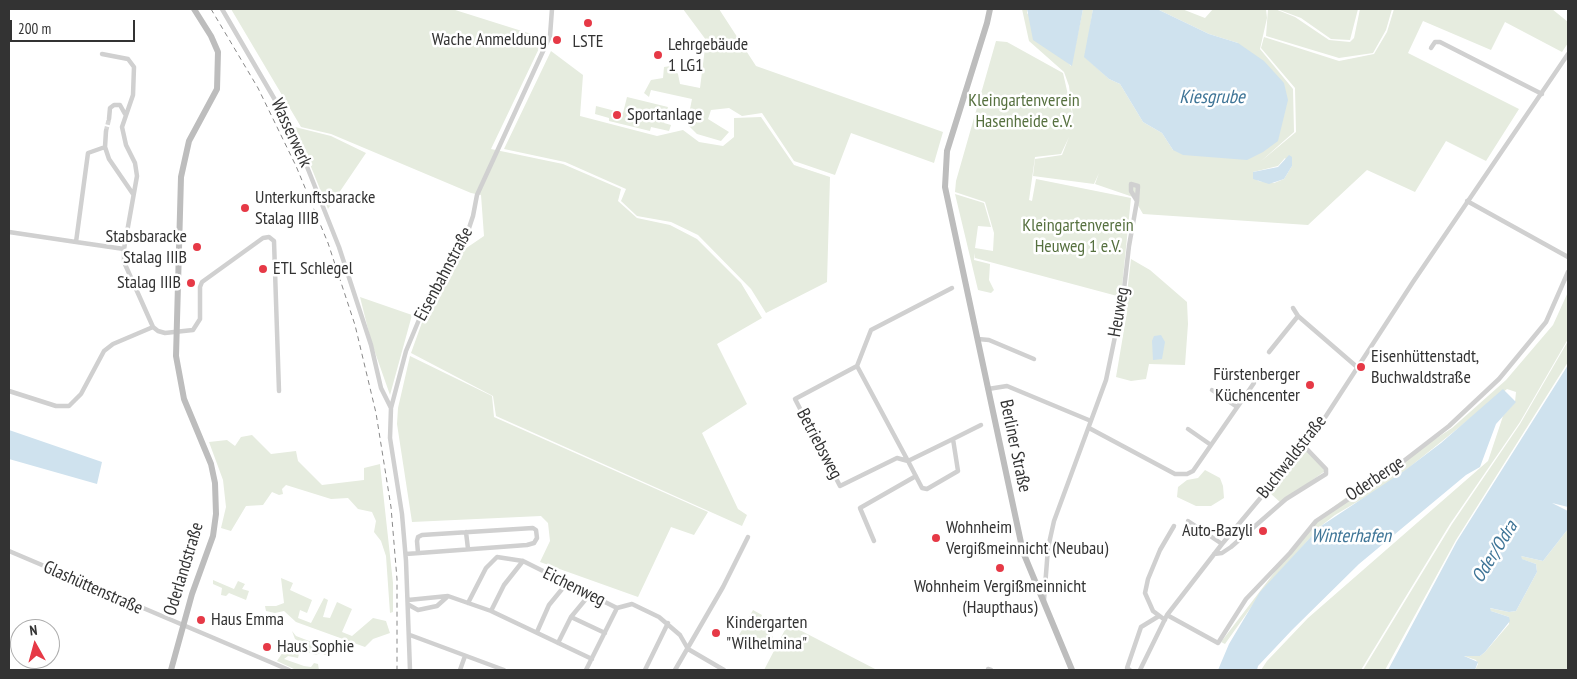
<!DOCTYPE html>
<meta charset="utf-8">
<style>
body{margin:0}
#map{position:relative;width:1577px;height:679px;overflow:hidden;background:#fff;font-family:"PT Sans Narrow",sans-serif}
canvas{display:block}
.frame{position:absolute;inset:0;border:10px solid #333;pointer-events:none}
.north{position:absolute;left:10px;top:619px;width:50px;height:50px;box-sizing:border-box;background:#fff;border:1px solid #adadad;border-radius:50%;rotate:353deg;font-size:14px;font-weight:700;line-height:20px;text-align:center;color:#333}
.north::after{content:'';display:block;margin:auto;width:18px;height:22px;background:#e63946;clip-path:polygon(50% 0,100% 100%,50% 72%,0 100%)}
.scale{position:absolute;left:10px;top:20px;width:125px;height:22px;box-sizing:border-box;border:2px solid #333;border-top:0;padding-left:6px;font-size:15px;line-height:18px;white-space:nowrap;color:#333;-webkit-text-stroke:4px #fff;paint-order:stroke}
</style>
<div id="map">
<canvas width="1577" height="679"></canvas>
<div class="frame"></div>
<div class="north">N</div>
<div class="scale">200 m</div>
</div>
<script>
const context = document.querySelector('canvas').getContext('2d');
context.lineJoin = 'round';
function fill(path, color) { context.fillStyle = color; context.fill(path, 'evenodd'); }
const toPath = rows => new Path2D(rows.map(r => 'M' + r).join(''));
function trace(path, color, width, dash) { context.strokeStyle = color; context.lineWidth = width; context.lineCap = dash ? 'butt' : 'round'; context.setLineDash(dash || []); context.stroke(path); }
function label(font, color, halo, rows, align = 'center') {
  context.font = font + ' "PT Sans Narrow",sans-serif'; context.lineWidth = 5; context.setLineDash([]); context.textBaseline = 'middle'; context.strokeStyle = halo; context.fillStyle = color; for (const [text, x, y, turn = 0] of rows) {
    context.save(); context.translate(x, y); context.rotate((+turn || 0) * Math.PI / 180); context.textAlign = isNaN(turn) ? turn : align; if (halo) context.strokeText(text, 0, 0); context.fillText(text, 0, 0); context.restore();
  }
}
fill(toPath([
 [231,9,452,9,544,38,491,149,563,164,621,189,618,201,637,218,670,225,697,239,741,283,762,318,717,344,747,404,702,433,738,509,747,515,742,526,496,416,493,396,411,353,429,303,462,251,484,236,481,195,471,193,331,134,301,127],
 [683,9,719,9,756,66,943,132,934,163,851,133,835,175,794,161,762,113,742,116,729,108,711,110,708,119,729,132,721,141,697,134,687,124,692,99,651,90,649,97,644,93,651,80,663,78,664,67,671,66,678,74,680,84,700,88,706,40],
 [1022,9,1027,9,1027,13,1071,66,1083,9,1093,9,1085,57,1109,79,1120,84,1143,122,1162,133,1173,150,1238,43,1209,34,1157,9,1182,9,1205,18,1213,9,1266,9,1267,18,1260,49,1293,89,1294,132,1260,162,1296,132,1295,88,1261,48,1264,37,1339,61,1374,54,1387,32,1394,9,1552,9,1568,22,1568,43,1562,52,1505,22,1491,50,1423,21,1408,53,1519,109,1486,161,1446,141,1415,192,1367,170,1308,225,1143,214,1133,197,1095,184,1099,173,1094,184,1033,176,1035,159,1062,155,1069,137,1061,154,1035,157,1029,200,1032,201,1036,179,1131,198,1121,297,975,258,975,253,974,260,990,264,989,280,994,290,991,293,978,290,955,194,984,203,991,227,978,226,975,248,993,251,994,233,985,202,955,192,956,181,996,41,1007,42,1063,73,1073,117,1069,86,1064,72,1029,41],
 [1285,158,1292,166,1284,179,1274,183,1258,181,1253,172,1278,166],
 [1268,9,1275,9,1295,17,1329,40,1350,42,1354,38,1360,9,1392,9,1386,30,1373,53,1339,58,1266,36],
 [1277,9,1358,9,1350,40,1331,39,1301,18],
 [551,51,583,75,580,116,657,136,683,130,699,142,723,146,734,137,734,118,761,117,794,165,830,177,827,282,766,313,751,289,698,235,671,222,637,216,621,201,626,189,565,162,504,149],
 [627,97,668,107,664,123,671,125,669,131,651,127,650,131,609,121,609,118,595,114,596,106,623,113],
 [295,127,331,136,366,153,328,209],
 [1131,259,1150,270,1187,302,1188,324,1185,365,1149,364,1146,379,1131,381,1116,377,1127,312,1125,310],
 [1568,292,1568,339,1520,422,1450,524,1361,670,1261,670,1267,661,1308,618,1488,461,1503,416,1515,402,1516,392,1507,389,1391,482,1335,515,1321,526,1264,589,1225,644,1221,642,1313,522,1348,496,1452,428,1506,380,1553,325],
 [360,297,412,315,390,395,371,341],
 [1568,341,1568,362,1456,540,1385,670,1363,670,1452,524,1520,424],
 [410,356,492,396,494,417,708,512,694,535,671,527,638,597,540,562,550,541,548,523,541,516,412,522,397,424,398,408],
 [252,435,271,454,296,451,298,461,322,485,364,480,364,468,380,464,393,583,393,612,390,613,386,556,381,541,374,532,376,521,372,512,358,509,348,498,331,499,286,485,282,489,283,494,279,495,272,492,263,505,246,506,231,531,221,528,226,507,223,480,209,442,227,440,235,446,241,437],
 [1308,449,1325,471,1281,503,1270,493],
 [1205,470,1220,478,1223,486,1224,498,1211,506,1196,506,1177,497,1178,487,1187,480,1198,478],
 [1568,529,1568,670,1475,670,1478,664,1476,660,1464,656,1480,656,1485,652,1509,624,1509,617,1491,611,1489,608,1509,612,1516,611,1537,572,1536,564,1521,559,1521,556,1543,561],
 [281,578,293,583,290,590,312,600,307,613,300,610,298,618,311,623,324,598,328,600,323,617,330,618,337,602,352,609,342,632,352,636,373,618,386,621,390,633,373,639,365,647,296,622,284,611,275,613,266,611,265,606,276,606,284,603],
 [213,580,234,589,238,581,245,584,242,589,249,591,246,600,229,593,226,596,221,595,222,588,213,584],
 [753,610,762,615,759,623,770,628,769,634,773,637,770,641,765,639,760,648,752,644,753,641,739,635],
 [788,624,877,670,764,670],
 [292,631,296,636,338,652,332,654,331,657,320,653,316,655,304,651,304,644,295,639],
 [291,651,299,654,298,658,288,656,284,659,304,666,311,667,314,663,318,664,319,670,296,670,277,661,283,652]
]), '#e6ecdf');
fill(toPath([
 [1027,9,1083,9,1072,66,1033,40],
 [1093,9,1157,9,1209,34,1238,43,1264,61,1284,83,1288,100,1278,141,1263,152,1247,160,1183,155,1173,150,1162,133,1143,122,1120,84,1109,79,1084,57],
 [1289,155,1292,157,1292,166,1284,179,1269,184,1253,179,1253,172,1278,167],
 [1161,335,1165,342,1162,359,1153,360,1152,341,1154,336],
 [1568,365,1568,507,1552,503,1568,511,1568,529,1543,561,1521,556,1522,559,1536,564,1537,572,1516,611,1509,612,1490,608,1491,611,1509,617,1510,621,1485,652,1480,656,1464,656,1478,662,1475,670,1388,670,1457,541],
 [1503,389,1516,402,1496,424,1480,467,1466,475,1359,564,1292,630,1258,666,1257,670,1218,670,1229,644,1260,592,1321,526,1404,471,1441,443],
 [9,430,102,462,97,484,9,459]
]), '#cfe2ee');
trace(toPath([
 [106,131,109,119]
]), '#d6d6d6', 4.5, [4.5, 2]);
trace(toPath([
 [222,9,292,129,339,247,371,345,381,388,391,408],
 [1431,48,1435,42,1440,42,1542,94],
 [102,54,128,59,134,67,133,95,122,127,126,145,135,163,137,176,124,249,124,262,153,327,158,331,165,333,193,330,200,319,200,287,202,282,263,238,269,237,274,241,279,391],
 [109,119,110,108,114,105,120,105,125,114],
 [106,131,105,147,109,159,133,194],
 [105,147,88,153,76,242,124,249],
 [1467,201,1568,257],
 [9,232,76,242],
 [1293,308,1298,316],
 [978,339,989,340,1034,359],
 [1269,352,1298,316,1357,367],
 [857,366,871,330,952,288],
 [988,389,1007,386,1091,421],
 [1212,390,1237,407],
 [9,391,56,406,69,406,81,394,104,351,113,344,153,327],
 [1089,428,1175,474,1187,474,1193,471,1254,383],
 [1188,429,1211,445],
 [953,439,958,471,927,489,922,488,908,461,857,366,795,399,840,486,897,458,908,461,953,439,981,425],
 [1188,521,1222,544],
 [466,532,468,549],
 [874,541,860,508,916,476],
 [9,551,289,670],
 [406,554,527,545,534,543,537,538,536,530,533,528,422,535,418,537,417,541,418,553],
 [1214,554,1222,553,1231,547,1286,499,1326,474,1326,469,1304,446],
 [408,600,448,596,491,611,592,659],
 [1044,600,1048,548,1054,521,1106,380,1123,298,1129,246,1137,201,1131,191,1131,184,1138,186,1137,201],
 [468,603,486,568,497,557,523,561,617,608],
 [409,605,418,610,437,606,447,597],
 [617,608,632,604,659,617,680,635,688,649,724,670],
 [491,611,504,585,523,561],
 [1167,615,1218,643,1246,599,1290,553,1316,521,1392,470,1449,426,1499,379,1546,322,1568,272],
 [571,617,605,633],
 [1165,620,1153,611,1145,593,1148,579,1160,550,1174,526],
 [537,632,549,605,567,583],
 [410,635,504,670],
 [558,643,571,617,590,594],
 [988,669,991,670],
 [410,670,406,561,402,514,390,438,391,408,406,351,428,298,466,237,473,216,477,195,550,36,552,9],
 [460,670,465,656],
 [586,670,617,608],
 [645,670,668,623],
 [675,670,723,587,748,537],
 [1130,670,1127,668,1141,627,1159,616],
 [1140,670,1167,615,1222,544,1304,446,1326,416,1413,282,1568,54]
]), '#d0d0d0', 4.5);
trace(toPath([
 [990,9,987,23,947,151,945,187,1023,552,1072,670],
 [171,670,192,594,213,536,216,514,215,483,211,464,184,399,176,356,181,177,189,141,217,89,218,52,211,36,194,9]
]), '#bdbdbd', 6);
trace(toPath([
 [211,9,258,88,296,166,328,243,355,325,376,413,391,507,397,579,397,670]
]), '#888', 1, [5, 4]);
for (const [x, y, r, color] of [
 [588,23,5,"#e63946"],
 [557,40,5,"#e63946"],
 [658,55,5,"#e63946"],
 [617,115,5,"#e63946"],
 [245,208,5,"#e63946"],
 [197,247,5,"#e63946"],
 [263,269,5,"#e63946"],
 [191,283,5,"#e63946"],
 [1361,367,5,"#e63946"],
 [1310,385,5,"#e63946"],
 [1263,531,5,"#e63946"],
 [936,538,5,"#e63946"],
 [1000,568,5,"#e63946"],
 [201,620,5,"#e63946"],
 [716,633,5,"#e63946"],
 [267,647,5,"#e63946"]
]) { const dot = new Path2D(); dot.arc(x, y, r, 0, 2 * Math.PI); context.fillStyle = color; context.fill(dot); trace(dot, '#fff', 2); }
label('18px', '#333', '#fff', [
 ["Wache Anmeldung",547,40,"right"],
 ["LSTE",588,42,"center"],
 ["Lehrgebäude",668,45],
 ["1 LG1",668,66],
 ["Sportanlage",627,115],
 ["Unterkunftsbaracke",255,198],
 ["Stalag IIIB",255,219],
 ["Stabsbaracke",187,237,"right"],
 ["Stalag IIIB",187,258,"right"],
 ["ETL Schlegel",273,269],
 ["Stalag IIIB",181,283,"right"],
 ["Eisenhüttenstadt,",1371,357],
 ["Buchwaldstraße",1371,378],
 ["Fürstenberger",1300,375,"right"],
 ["Küchencenter",1300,396,"right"],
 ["Wohnheim",946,528],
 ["Vergißmeinnicht (Neubau)",946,549],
 ["Auto-Bazyli",1253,531,"right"],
 ["Wohnheim Vergißmeinnicht",1000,587,"center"],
 ["(Haupthaus)",1000,608,"center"],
 ["Haus Emma",211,620],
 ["Kindergarten",726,623],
 ["\"Wilhelmina\"",726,644],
 ["Haus Sophie",277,647]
], 'left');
label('18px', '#56703f', '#fff', [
 ["Kleingartenverein",1024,101],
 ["Hasenheide e.V.",1024,122],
 ["Kleingartenverein",1078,226],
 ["Heuweg 1 e.V.",1078,247]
]);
label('18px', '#333', '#fff', [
 ["Wasserwerk",291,133,65],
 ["Eisenbahnstraße",444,274,-62],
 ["Heuweg",1119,312,-80],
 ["Betriebsweg",819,444,62],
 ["Berliner Straße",1015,446,78],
 ["Buchwaldstraße",1292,457,-52],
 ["Oderberge",1375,479,-34],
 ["Oderlandstraße",184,569,-73],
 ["Eichenweg",574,587,26],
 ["Glashüttenstraße",93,588,24]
]);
label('italic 19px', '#3f7597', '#fff', [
 ["Kiesgrube",1212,98],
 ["Winterhafen",1351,537],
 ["Oder/Odra",1495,552,-58]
]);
</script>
